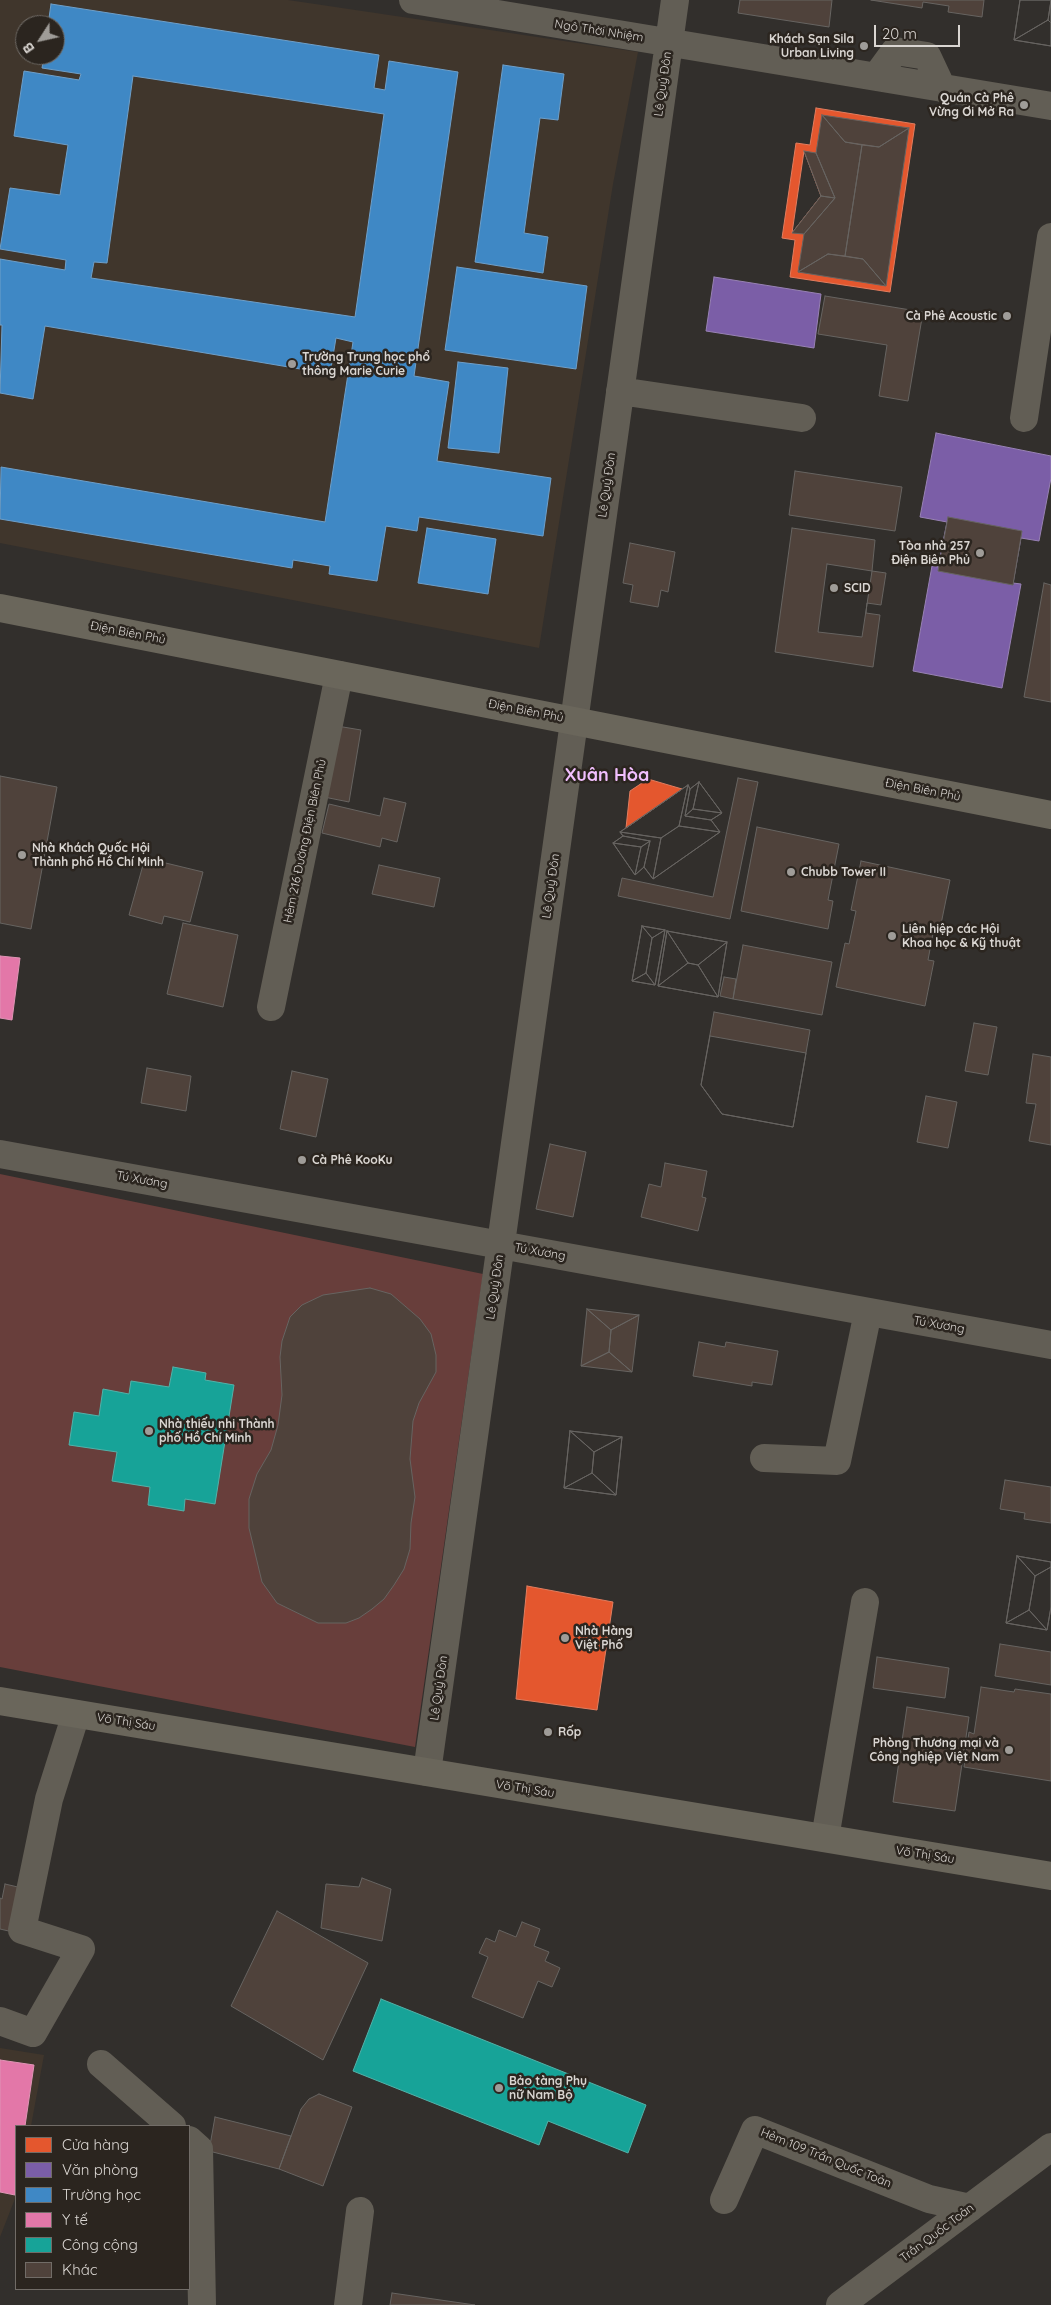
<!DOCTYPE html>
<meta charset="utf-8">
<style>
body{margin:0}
#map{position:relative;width:1051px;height:2305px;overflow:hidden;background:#322f2c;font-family:Quicksand,sans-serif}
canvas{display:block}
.legend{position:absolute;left:15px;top:2125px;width:175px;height:165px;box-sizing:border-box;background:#2b251f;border:1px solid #716c67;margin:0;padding:6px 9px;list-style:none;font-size:15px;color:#dad6d2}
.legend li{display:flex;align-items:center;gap:10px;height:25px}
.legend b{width:25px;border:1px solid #716c67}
.north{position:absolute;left:15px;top:15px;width:50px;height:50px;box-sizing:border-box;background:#2b251f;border:1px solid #716c67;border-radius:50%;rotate:235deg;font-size:14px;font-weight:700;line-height:20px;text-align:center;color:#dad6d2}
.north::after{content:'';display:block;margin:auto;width:18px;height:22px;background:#9f9c98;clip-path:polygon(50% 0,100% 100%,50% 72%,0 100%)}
.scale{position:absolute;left:874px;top:25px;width:86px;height:22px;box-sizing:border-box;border:2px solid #dad6d2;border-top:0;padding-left:6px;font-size:15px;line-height:18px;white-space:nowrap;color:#dad6d2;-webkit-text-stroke:4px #2b251f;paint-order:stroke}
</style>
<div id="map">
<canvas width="1051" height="2305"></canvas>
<ul class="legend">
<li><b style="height:14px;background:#e4572e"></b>Cửa hàng</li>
<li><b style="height:14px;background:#7b5ea7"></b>Văn phòng</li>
<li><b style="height:14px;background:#3f88c5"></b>Trường học</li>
<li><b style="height:14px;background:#e377a8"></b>Y tế</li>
<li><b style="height:14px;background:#17a398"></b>Công cộng</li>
<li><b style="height:14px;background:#4f423b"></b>Khác</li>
</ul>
<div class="north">B</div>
<div class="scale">20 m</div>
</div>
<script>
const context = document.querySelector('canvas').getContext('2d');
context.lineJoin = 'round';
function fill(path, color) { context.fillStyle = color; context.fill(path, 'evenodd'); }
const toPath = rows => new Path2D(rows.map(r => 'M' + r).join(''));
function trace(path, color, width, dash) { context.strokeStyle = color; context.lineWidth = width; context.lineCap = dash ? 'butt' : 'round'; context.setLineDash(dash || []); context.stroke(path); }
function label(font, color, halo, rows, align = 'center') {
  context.font = font + ' Quicksand,sans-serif'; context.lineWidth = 5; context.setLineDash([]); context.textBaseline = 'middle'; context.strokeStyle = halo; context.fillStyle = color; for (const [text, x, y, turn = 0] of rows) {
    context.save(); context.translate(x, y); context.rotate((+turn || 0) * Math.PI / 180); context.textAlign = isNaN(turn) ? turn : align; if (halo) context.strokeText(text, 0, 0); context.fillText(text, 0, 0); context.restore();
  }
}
fill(toPath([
 [0,0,288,0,638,52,613,184,539,648,0,543],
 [25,25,55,25,55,55,25,55],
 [0,2048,44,2055,31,2126,16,2126,16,2196,0,2237]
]), '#40362c');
fill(toPath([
 [0,1174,483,1274,415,1747,0,1667]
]), '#683e3b');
const shops = toPath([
 [816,108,915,124,890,292,790,277,795,240,782,238,796,143,810,145,816,108],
 [804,151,821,196,792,233,804,151],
 [648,779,682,789,626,828,630,791,648,779],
 [527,1586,613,1602,597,1710,516,1699,527,1586]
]);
fill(shops, '#e4572e');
trace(shops, '#e17d5f', 1);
const offices = toPath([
 [714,277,821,294,814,348,706,331,714,277],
 [936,433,1051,456,1051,478,1039,541,1021,538,1013,583,1021,584,1002,688,913,671,932,566,938,567,947,522,920,517,936,433]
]);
fill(offices, '#7b5ea7');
trace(offices, '#9882b4', 1);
const schools = toPath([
 [51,4,379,55,374,88,385,90,389,61,458,72,414,376,449,382,437,461,551,478,543,536,419,517,417,531,386,526,377,581,329,574,330,566,293,560,292,568,0,519,1,467,325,522,353,342,336,338,330,374,45,326,33,399,0,393,2,325,0,325,0,259,65,270,66,260,0,249,10,188,60,195,68,145,14,136,24,71,79,80,81,74,42,68,44,55,55,55,55,25,48,25,51,4],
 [133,76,384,114,355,317,91,278,94,262,107,263,133,76],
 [503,65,564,74,558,120,540,118,524,233,548,237,543,273,475,262,503,65],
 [457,267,587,286,576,369,445,350,457,267],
 [458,362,508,368,499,453,448,448,458,362],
 [427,528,496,539,488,594,418,583,427,528]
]);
fill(schools, '#3f88c5');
trace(schools, '#6e9fc9', 1);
const health = toPath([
 [0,956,20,958,12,1020,0,1018,0,956],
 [0,2060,34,2065,25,2126,16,2126,15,2195,0,2192,0,2060]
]);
fill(health, '#e377a8');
trace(health, '#e094b5', 1);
const public = toPath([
 [173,1367,206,1373,205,1380,234,1385,215,1504,185,1499,184,1511,148,1505,150,1487,112,1481,117,1452,69,1445,74,1412,99,1416,103,1389,129,1394,131,1381,169,1387,173,1367],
 [381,1999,646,2105,628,2153,548,2121,539,2145,353,2071,381,1999]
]);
fill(public, '#17a398');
trace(public, '#52b2a9', 1);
const building = toPath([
 [740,0,832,0,829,27,738,13,740,0],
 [871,0,984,0,982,17,948,12,949,6,923,2,922,8,871,0],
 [1020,0,1051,0,1051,46,1014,40,1020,0],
 [1020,0,1051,0,1048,20,1014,40,1020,0],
 [1051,1,1051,23,1048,20,1051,1],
 [1048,20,1051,23,1051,46,1014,40,1048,20],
 [822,115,909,128,879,147,845,142,822,115],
 [822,115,845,142,862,145,845,256,828,254,798,272,804,234,835,198,816,153,822,115],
 [909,128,886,286,863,259,845,256,862,145,879,147,909,128],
 [804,151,816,153,835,198,821,196,804,151],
 [821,196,835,198,804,234,792,233,821,196],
 [828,254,863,259,886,286,798,272,828,254],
 [825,296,923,312,908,401,879,396,887,345,818,334,825,296],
 [795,471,902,487,895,531,789,515,795,471],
 [948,517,1022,531,1013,585,938,571,948,517],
 [792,528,875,540,872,571,886,573,881,605,867,603,866,613,880,615,873,667,775,652,792,528],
 [630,543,675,552,668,592,661,590,658,607,630,602,633,585,623,583,630,543],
 [827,564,872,571,862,637,818,632,827,564],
 [1044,583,1051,585,1051,702,1024,697,1044,583],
 [337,726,361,730,349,802,324,797,337,726],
 [0,776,57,787,31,929,0,923,0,776],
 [738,778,758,782,730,919,618,896,622,878,713,897,738,778],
 [699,782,722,813,711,820,720,832,653,879,644,867,635,875,613,843,623,836,620,832,688,785,690,789,699,782],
 [699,782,693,809,685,816,690,789,699,782],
 [699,782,722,813,693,809,699,782],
 [688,785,679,826,661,838,620,832,688,785],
 [688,785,690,789,685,816,711,820,720,832,679,826,688,785],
 [384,798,406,803,397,842,382,838,380,847,322,833,329,804,380,816,384,798],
 [693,809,722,813,711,820,685,816,693,809],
 [679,826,720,832,653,879,661,838,679,826],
 [757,827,839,844,828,900,833,901,828,929,741,911,757,827],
 [620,832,661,838,653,879,644,867,650,841,623,836,620,832],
 [623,836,650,841,641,847,613,843,623,836],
 [650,841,644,867,635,875,641,847,650,841],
 [613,843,641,847,635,875,613,843],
 [145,858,203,872,190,922,164,916,162,924,129,915,145,858],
 [861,861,950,880,940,929,934,928,928,960,934,961,925,1006,836,987,845,943,849,944,856,911,851,910,861,861],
 [379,865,440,878,434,907,372,894,379,865],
 [183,923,238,935,223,1007,167,994,183,923],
 [642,926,665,930,655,985,632,981,642,926],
 [642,926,665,930,652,938,642,926],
 [642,926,652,938,646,973,632,981,642,926],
 [665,930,655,985,646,973,652,938,665,930],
 [667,931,727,942,718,997,658,986,667,931],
 [667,931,688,963,658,986,667,931],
 [667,931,727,942,698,965,688,963,667,931],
 [727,942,718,997,698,965,727,942],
 [743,945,832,962,822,1015,733,999,743,945],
 [688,963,698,965,718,997,658,986,688,963],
 [646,973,655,985,632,981,646,973],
 [724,977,736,979,733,999,720,996,724,977],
 [714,1012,810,1030,793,1127,722,1114,701,1085,714,1012],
 [974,1023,997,1027,988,1075,965,1071,974,1023],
 [710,1036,806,1053,793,1127,722,1114,701,1085,710,1036],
 [1033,1054,1051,1057,1051,1145,1029,1141,1036,1104,1026,1103,1033,1054],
 [147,1068,191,1076,186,1111,141,1103,147,1068],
 [292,1071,328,1079,316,1137,280,1129,292,1071],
 [926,1096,957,1102,948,1148,917,1142,926,1096],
 [550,1144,586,1152,573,1217,536,1209,550,1144],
 [665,1163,707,1171,702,1197,706,1198,698,1231,641,1217,649,1184,661,1187,665,1163],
 [370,1288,391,1294,420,1319,431,1334,436,1355,436,1372,419,1403,413,1421,410,1459,415,1497,411,1523,410,1549,404,1569,394,1585,384,1599,372,1609,359,1618,346,1623,318,1623,277,1603,262,1582,249,1528,249,1499,257,1474,271,1450,278,1425,282,1395,280,1357,282,1341,290,1317,302,1305,323,1295,370,1288],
 [587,1309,611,1330,609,1352,581,1366,587,1309],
 [587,1309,639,1315,611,1330,587,1309],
 [639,1315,632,1372,609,1352,611,1330,639,1315],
 [699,1342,725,1347,726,1342,778,1351,772,1385,752,1382,752,1386,693,1376,699,1342],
 [609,1352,632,1372,581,1366,609,1352],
 [570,1431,622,1437,616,1495,564,1488,570,1431],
 [570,1431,622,1437,594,1452,570,1431],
 [570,1431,594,1452,592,1473,564,1488,570,1431],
 [622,1437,616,1495,592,1473,594,1452,622,1437],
 [592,1473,616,1495,564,1488,592,1473],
 [1005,1480,1051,1487,1051,1523,1024,1519,1025,1513,1000,1509,1005,1480],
 [1017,1556,1051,1562,1051,1607,1047,1630,1006,1623,1017,1556],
 [1017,1556,1051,1562,1051,1567,1035,1576,1017,1556],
 [1017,1556,1035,1576,1029,1610,1006,1623,1017,1556],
 [1051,1567,1051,1607,1047,1630,1029,1610,1035,1576,1051,1567],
 [1029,1610,1047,1630,1006,1623,1029,1610],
 [1000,1644,1051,1652,1051,1685,995,1676,1000,1644],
 [877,1657,949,1668,945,1698,873,1688,877,1657],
 [981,1687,1014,1692,1015,1689,1051,1694,1051,1781,964,1767,969,1732,974,1734,981,1687],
 [907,1707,969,1717,955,1811,893,1802,907,1707],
 [362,1878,391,1889,382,1941,321,1928,326,1884,359,1887,362,1878],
 [5,1884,39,1892,30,1936,0,1929,0,1898,2,1899,5,1884],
 [277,1911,368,1963,323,2060,231,2006,277,1911],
 [522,1922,540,1929,534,1946,549,1952,545,1961,560,1968,552,1987,538,1981,523,2018,472,1997,488,1957,479,1953,486,1938,495,1942,499,1930,516,1937,522,1922],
 [319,2094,352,2107,323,2186,279,2169,301,2109,309,2099,319,2094],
 [215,2117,291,2136,279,2169,209,2151,215,2117],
 [392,2293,475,2305,390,2305,392,2293]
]);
fill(building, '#4f423b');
trace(building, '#676461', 1);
trace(toPath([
 [413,0,1051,106],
 [876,77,895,51,927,56,942,88],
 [620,391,802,418],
 [1024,418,1051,237],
 [271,1007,339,675],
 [0,1154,1051,1345],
 [764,1458,837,1461,868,1312],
 [427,1772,675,0],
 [825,1838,865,1602],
 [0,2021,33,2033,81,1949,22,1930,49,1799,76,1714],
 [101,2064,172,2126],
 [189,2140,199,2149,202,2305],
 [724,2200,755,2130,929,2199,970,2208],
 [348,2305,360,2211],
 [840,2305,1051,2147]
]), '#625e55', 28);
trace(toPath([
 [0,608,1051,815],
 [0,1701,1051,1876]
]), '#6a665b', 28);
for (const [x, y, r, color] of [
 [864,46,5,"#9f9c98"],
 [1024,105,5,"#9f9c98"],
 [1007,316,5,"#9f9c98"],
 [292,364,5,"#9f9c98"],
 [980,553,5,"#9f9c98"],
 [834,588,5,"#9f9c98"],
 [22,855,5,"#9f9c98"],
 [791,872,5,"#9f9c98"],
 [892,936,5,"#9f9c98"],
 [302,1160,5,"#9f9c98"],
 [149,1431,5,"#9f9c98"],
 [565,1638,5,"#9f9c98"],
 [548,1732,5,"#9f9c98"],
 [1009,1750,5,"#9f9c98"],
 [499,2088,5,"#9f9c98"]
]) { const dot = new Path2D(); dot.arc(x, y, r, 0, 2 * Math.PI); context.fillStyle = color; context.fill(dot); trace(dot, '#2b251f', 2); }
label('12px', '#dad6d2', '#2b251f', [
 ["Ngô Thời Nhiệm",599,31,9],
 ["Lê Quý Đôn",663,84,-82],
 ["Lê Quý Đôn",607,485,-82],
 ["Điện Biên Phủ",128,633,11],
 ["Điện Biên Phủ",526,711,11],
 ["Điện Biên Phủ",923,790,11],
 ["Hẻm 216 Đường Điện Biên Phủ",305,841,-78],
 ["Lê Quý Đôn",551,886,-82],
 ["Tú Xương",142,1180,10],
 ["Tú Xương",540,1252,10],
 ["Lê Quý Đôn",495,1287,-82],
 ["Tú Xương",939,1325,10],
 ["Lê Quý Đôn",439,1688,-82],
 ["Võ Thị Sáu",126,1722,9],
 ["Võ Thị Sáu",525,1789,9],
 ["Võ Thị Sáu",925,1855,9],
 ["Hẻm 109 Trần Quốc Toản",826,2158,22],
 ["Trần Quốc Toản",937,2233,-37]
]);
label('bold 12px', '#dad6d2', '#2b251f', [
 ["Khách Sạn Sila",854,39,"right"],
 ["Urban Living",854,53,"right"],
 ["Quán Cà Phê",1014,98,"right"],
 ["Vừng Ơi Mở Ra",1014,112,"right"],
 ["Cà Phê Acoustic",997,316,"right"],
 ["Trường Trung học phổ",302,357],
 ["thông Marie Curie",302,371],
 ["Tòa nhà 257",970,546,"right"],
 ["Điện Biên Phủ",970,560,"right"],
 ["SCID",844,588],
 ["Nhà Khách Quốc Hội",32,848],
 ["Thành phố Hồ Chí Minh",32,862],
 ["Chubb Tower II",801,872],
 ["Liên hiệp các Hội",902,929],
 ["Khoa học & Kỹ thuật",902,943],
 ["Cà Phê KooKu",312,1160],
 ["Nhà thiếu nhi Thành",159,1424],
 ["phố Hồ Chí Minh",159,1438],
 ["Nhà Hàng",575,1631],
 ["Việt Phố",575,1645],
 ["Rốp",558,1732],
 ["Phòng Thương mại và",999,1743,"right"],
 ["Công nghiệp Việt Nam",999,1757,"right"],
 ["Bảo tàng Phụ",509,2081],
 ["nữ Nam Bộ",509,2095]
], 'left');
label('bold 18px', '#f1bffe', '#2b251f', [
 ["Xuân Hòa",607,776]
]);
</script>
